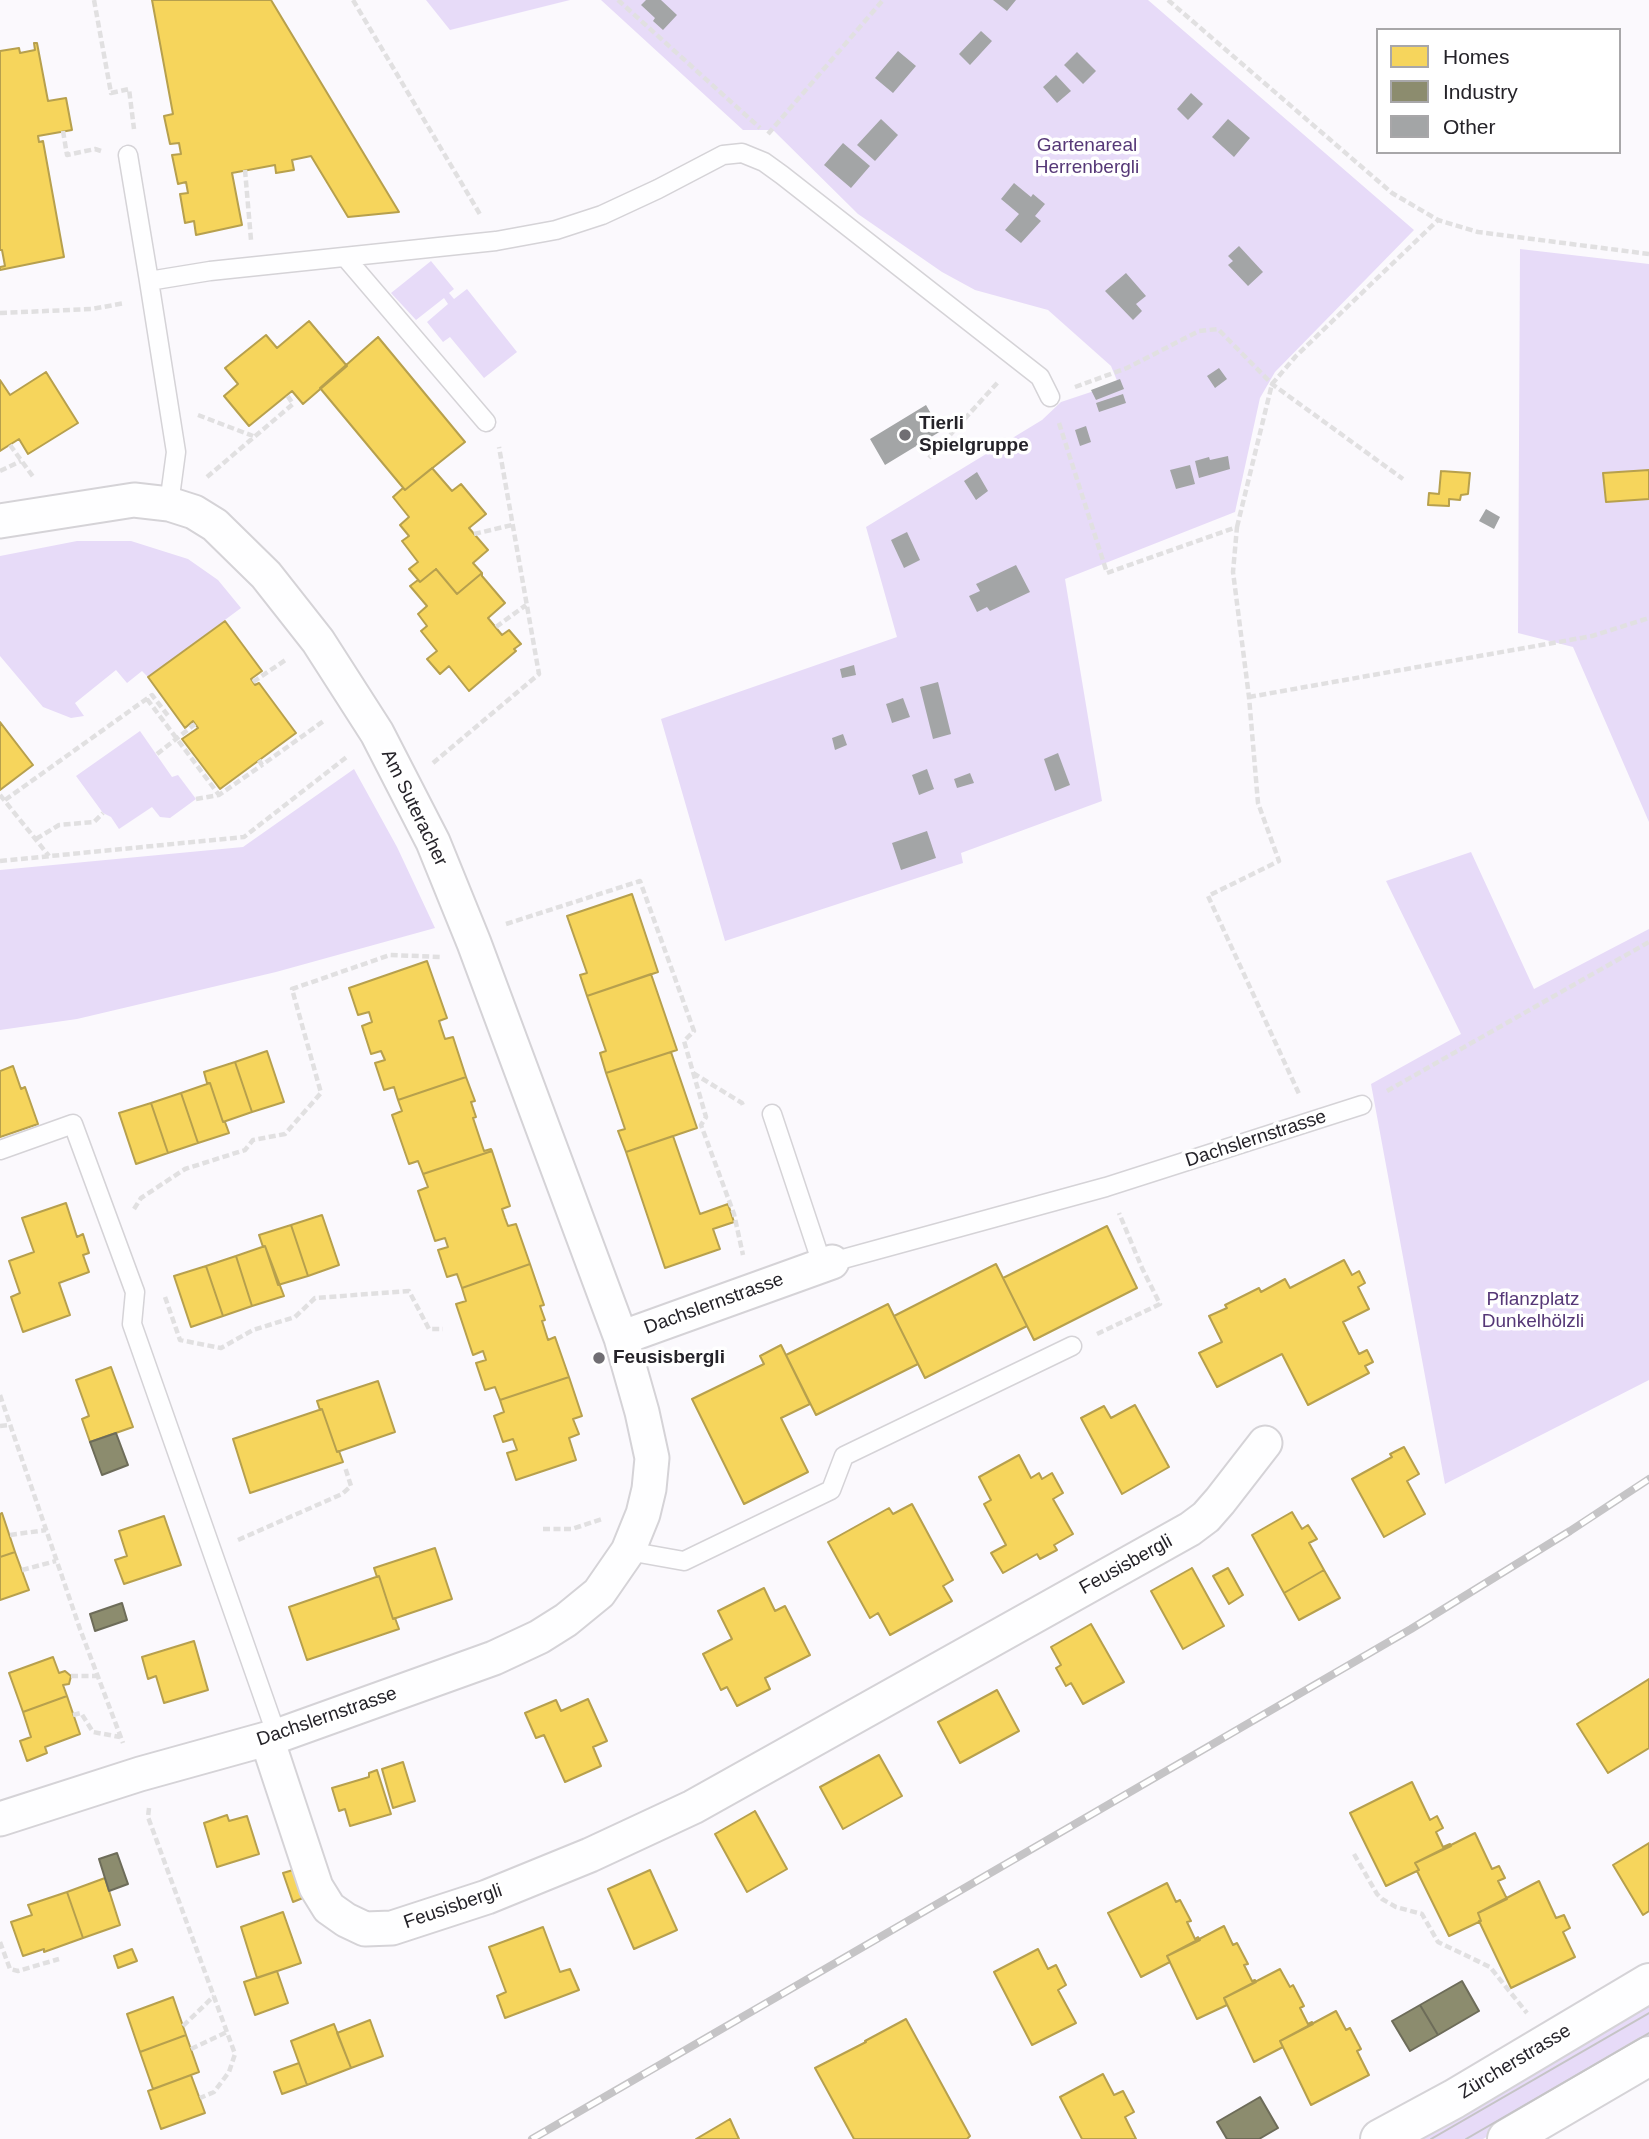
<!DOCTYPE html>
<meta charset="utf-8">
<style>
body{margin:0}
#map{position:relative;width:1649px;height:2139px;overflow:hidden;background:#fbf9fd;font-family:Arial,sans-serif}
canvas{display:block}
.legend{position:absolute;left:1376px;top:28px;width:245px;height:126px;box-sizing:border-box;background:#fff;border:2px solid #a8a7a9;margin:0;padding:9px 12px;list-style:none;font-size:21px;color:#252329}
.legend li{display:flex;align-items:center;gap:14px;height:35px}
.legend b{width:35px;border:2px solid #a8a7a9}
</style>
<div id="map">
<canvas width="1649" height="2139"></canvas>
<ul class="legend">
<li><b style="height:19px;background:#f6d55c"></b>Homes</li>
<li><b style="height:19px;background:#8c8c6e"></b>Industry</li>
<li><b style="height:19px;background:#a3a5a6"></b>Other</li>
</ul>
</div>
<script>
const context = document.querySelector('canvas').getContext('2d');
context.lineJoin = 'round';
function fill(path, color) { context.fillStyle = color; context.fill(path, 'evenodd'); }
const toPath = rows => new Path2D(rows.map(r => 'M' + r).join(''));
function trace(path, color, width, dash) { context.strokeStyle = color; context.lineWidth = width; context.lineCap = dash ? 'butt' : 'round'; context.setLineDash(dash || []); context.stroke(path); }
function label(font, color, halo, rows, align = 'center') {
  context.font = font + ' Arial,sans-serif'; context.lineWidth = 7; context.setLineDash([]); context.textBaseline = 'middle'; context.strokeStyle = halo; context.fillStyle = color; for (const [text, x, y, turn = 0] of rows) {
    context.save(); context.translate(x, y); context.rotate((+turn || 0) * Math.PI / 180); context.textAlign = isNaN(turn) ? turn : align; if (halo) context.strokeText(text, 0, 0); context.fillText(text, 0, 0); context.restore();
  }
}
fill(toPath([
 [426,0,570,0,450,30],
 [601,0,1148,0,1414,230,1275,372,1260,398,1235,512,1065,579,1102,801,961,853,963,863,725,941,661,719,897,637,866,527,1042,420,1061,402,1118,383,1111,366,1048,310,975,290,942,272,858,214,773,130,743,130],
 [1520,249,1649,264,1649,822,1573,647,1518,633],
 [431,261,454,289,449,293,454,299,467,289,517,352,484,378,450,337,443,342,427,322,448,304,444,298,416,320,391,293],
 [77,541,131,541,188,559,218,580,241,608,148,677,142,671,127,683,116,670,75,703,84,716,71,718,43,707,0,656,0,556],
 [140,731,172,777,178,775,196,799,170,818,160,817,152,807,119,829,111,817,103,813,76,776],
 [354,769,397,847,435,928,276,972,77,1019,0,1030,0,870,243,847],
 [1471,852,1534,989,1649,929,1649,1380,1445,1484,1371,1084,1461,1034,1386,881],
 [1649,2001,1649,2045,1483,2139,1408,2139]
]), '#e7dbf8');
const homes = toPath([
 [152,0,271,0,399,212,348,217,311,156,292,160,294,170,276,173,275,165,232,173,242,225,196,235,194,221,185,223,180,194,188,193,186,182,178,184,172,155,181,154,179,143,170,144,164,116,173,114,152,0],
 [34,43,37,43,48,101,66,98,72,130,38,136,39,142,43,141,64,257,0,270,0,267,5,266,2,250,0,250,0,51,19,48,20,53,35,50,34,43],
 [309,321,347,366,303,404,292,391,249,426,224,396,238,384,225,368,266,335,277,348,309,321],
 [378,337,465,442,405,490,320,388,378,337],
 [46,372,78,423,28,454,19,439,0,451,0,380,10,395,46,372],
 [432,468,452,491,461,484,486,514,469,528,488,550,473,563,482,573,457,594,436,569,420,582,409,569,418,562,402,541,409,536,400,525,409,517,393,497,403,488,405,490,432,468],
 [1649,470,1649,499,1606,502,1603,473,1649,470],
 [1441,471,1470,473,1468,494,1461,495,1460,500,1449,499,1449,506,1428,505,1429,493,1439,494,1441,471],
 [436,569,457,594,482,573,482,576,505,603,488,618,502,635,509,630,521,644,514,649,516,651,469,691,449,666,440,674,427,659,437,651,421,631,427,626,418,614,427,606,410,586,418,580,420,582,436,569],
 [225,621,262,671,251,679,255,685,259,683,296,733,220,789,182,739,198,728,193,721,185,728,148,677,225,621],
 [0,722,33,765,0,790,0,722],
 [632,894,658,972,587,996,580,975,587,973,567,916,632,894],
 [427,961,447,1018,439,1021,445,1039,453,1037,466,1077,398,1100,394,1087,384,1090,375,1063,385,1060,381,1051,371,1054,362,1026,372,1022,369,1012,358,1015,349,988,427,961],
 [651,974,677,1050,606,1073,600,1053,606,1051,587,996,651,974],
 [267,1051,284,1102,252,1112,235,1062,267,1051],
 [671,1052,697,1128,626,1152,618,1131,625,1129,606,1073,671,1052],
 [235,1062,252,1112,223,1122,210,1083,207,1083,204,1072,235,1062],
 [13,1066,21,1089,25,1087,38,1124,0,1137,0,1071,13,1066],
 [466,1077,475,1101,471,1102,476,1117,473,1118,484,1151,491,1149,492,1151,423,1174,418,1161,409,1164,392,1115,402,1111,398,1100,466,1077],
 [210,1083,223,1122,225,1122,229,1133,198,1143,181,1093,210,1083],
 [181,1093,198,1143,168,1153,151,1103,181,1093],
 [151,1103,168,1153,136,1164,119,1113,151,1103],
 [673,1136,700,1214,728,1204,734,1222,713,1229,720,1249,665,1268,626,1152,673,1136],
 [492,1151,510,1206,502,1209,505,1218,508,1226,516,1224,530,1264,462,1288,457,1274,447,1277,438,1250,448,1247,445,1238,435,1241,418,1191,428,1187,423,1174,492,1151],
 [66,1203,77,1237,83,1234,89,1253,83,1255,89,1272,59,1283,70,1315,23,1332,11,1297,20,1293,9,1261,34,1252,22,1218,66,1203],
 [322,1215,339,1265,308,1276,291,1225,322,1215],
 [291,1225,308,1276,278,1285,265,1246,263,1247,259,1235,291,1225],
 [1107,1226,1137,1288,1034,1340,1003,1278,1107,1226],
 [265,1246,284,1296,252,1306,236,1256,265,1246],
 [236,1256,252,1306,223,1316,206,1266,236,1256],
 [1344,1260,1352,1275,1359,1271,1365,1283,1358,1287,1369,1309,1343,1322,1359,1354,1367,1350,1373,1362,1365,1366,1369,1373,1308,1405,1282,1354,1217,1387,1199,1353,1222,1342,1209,1316,1227,1308,1225,1305,1259,1288,1261,1292,1285,1279,1290,1288,1344,1260],
 [530,1264,544,1305,540,1306,545,1320,542,1321,548,1340,555,1337,569,1377,500,1400,495,1387,485,1390,476,1363,486,1360,483,1351,473,1355,456,1304,466,1301,462,1288,530,1264],
 [996,1264,1027,1326,925,1378,894,1316,996,1264],
 [206,1266,223,1316,191,1327,174,1276,206,1266],
 [888,1304,918,1364,816,1415,786,1355,888,1304],
 [781,1345,810,1404,781,1418,808,1472,744,1504,692,1399,764,1364,760,1356,781,1345],
 [111,1367,133,1427,90,1442,82,1419,89,1416,76,1380,111,1367],
 [569,1377,582,1416,573,1419,579,1434,569,1438,576,1460,516,1480,507,1453,517,1450,513,1439,503,1442,494,1416,504,1412,500,1400,569,1377],
 [378,1381,395,1432,337,1452,322,1409,320,1410,317,1401,378,1381],
 [1135,1405,1169,1467,1122,1494,1081,1418,1104,1406,1111,1418,1135,1405],
 [322,1409,337,1452,339,1451,343,1462,250,1493,233,1439,322,1409],
 [1404,1447,1419,1474,1407,1481,1425,1514,1384,1537,1352,1479,1392,1457,1390,1454,1404,1447],
 [1019,1455,1031,1478,1039,1473,1042,1479,1052,1473,1063,1493,1053,1499,1073,1534,1054,1545,1057,1550,1040,1559,1037,1554,1003,1573,991,1553,1006,1545,984,1504,991,1500,979,1477,1019,1455],
 [912,1504,953,1580,943,1586,952,1601,890,1635,878,1613,870,1618,828,1542,889,1508,893,1514,912,1504],
 [1292,1512,1302,1529,1308,1525,1317,1539,1309,1543,1324,1570,1284,1593,1252,1535,1292,1512],
 [2,1513,15,1552,0,1557,0,1514,2,1513],
 [164,1516,181,1565,124,1584,115,1560,127,1556,119,1531,164,1516],
 [435,1548,452,1599,393,1619,379,1576,377,1577,374,1568,435,1548],
 [15,1552,29,1590,0,1600,0,1557,15,1552],
 [1192,1568,1224,1626,1183,1649,1151,1591,1192,1568],
 [1228,1568,1243,1595,1229,1604,1213,1576,1228,1568],
 [1324,1570,1340,1598,1299,1620,1284,1593,1324,1570],
 [379,1576,393,1619,395,1618,399,1629,307,1660,289,1607,379,1576],
 [764,1588,775,1611,785,1606,810,1655,765,1678,770,1689,737,1706,727,1687,721,1690,703,1654,732,1639,718,1611,764,1588],
 [1091,1624,1124,1682,1083,1704,1071,1683,1066,1686,1056,1668,1061,1665,1051,1647,1091,1624],
 [194,1641,208,1690,164,1703,156,1676,148,1679,142,1657,194,1641],
 [53,1657,59,1673,65,1671,71,1676,69,1684,63,1685,67,1696,23,1712,9,1673,53,1657],
 [1649,1679,1649,1748,1608,1773,1577,1724,1649,1679],
 [997,1690,1019,1731,960,1763,938,1722,997,1690],
 [67,1696,80,1734,45,1747,47,1753,27,1761,20,1741,31,1737,23,1712,67,1696],
 [588,1699,607,1741,593,1747,601,1766,565,1782,544,1735,536,1738,525,1713,556,1700,561,1711,588,1699],
 [879,1755,902,1796,843,1829,820,1787,879,1755],
 [403,1762,415,1801,393,1808,382,1769,403,1762],
 [377,1770,391,1814,350,1826,345,1809,339,1811,332,1788,369,1777,369,1773,377,1770],
 [1412,1782,1430,1820,1437,1816,1443,1828,1436,1832,1443,1847,1450,1844,1451,1846,1415,1863,1419,1870,1386,1886,1350,1813,1412,1782],
 [755,1811,787,1869,747,1892,715,1834,755,1811],
 [227,1815,229,1821,247,1816,259,1854,217,1867,204,1823,227,1815],
 [1475,1833,1492,1869,1499,1866,1505,1878,1498,1881,1507,1899,1478,1913,1481,1921,1449,1936,1417,1871,1419,1870,1415,1863,1475,1833],
 [1649,1843,1649,1911,1643,1915,1613,1865,1649,1843],
 [293,1870,303,1898,293,1902,283,1873,293,1870],
 [650,1870,677,1930,634,1949,608,1889,650,1870],
 [105,1878,120,1925,83,1938,67,1892,105,1878],
 [1539,1881,1556,1918,1564,1915,1570,1928,1563,1932,1575,1957,1511,1988,1479,1921,1481,1921,1478,1913,1539,1881],
 [1167,1883,1176,1902,1180,1900,1191,1921,1187,1922,1195,1939,1198,1937,1200,1940,1167,1956,1170,1962,1141,1977,1108,1913,1167,1883],
 [67,1892,83,1938,44,1952,44,1949,23,1956,11,1922,32,1915,28,1905,67,1892],
 [283,1912,301,1963,257,1978,241,1927,283,1912],
 [1224,1926,1233,1945,1237,1943,1248,1964,1244,1965,1252,1981,1255,1980,1256,1982,1224,1998,1227,2005,1197,2019,1167,1956,1224,1926],
 [543,1927,560,1972,570,1969,579,1990,505,2018,497,1996,506,1992,489,1947,543,1927],
 [132,1949,137,1961,118,1968,114,1956,132,1949],
 [1038,1949,1048,1969,1056,1965,1066,1985,1058,1990,1076,2023,1032,2045,994,1972,1038,1949],
 [1280,1969,1290,1987,1293,1985,1304,2006,1300,2008,1308,2024,1312,2022,1313,2024,1280,2041,1283,2047,1254,2062,1224,1998,1280,1969],
 [277,1971,288,2003,255,2015,244,1982,277,1971],
 [173,1997,186,2035,140,2052,127,2014,173,1997],
 [1336,2011,1346,2030,1350,2028,1361,2049,1357,2051,1369,2075,1311,2105,1280,2041,1336,2011],
 [906,2019,970,2136,967,2139,854,2139,815,2068,866,2042,865,2041,906,2019],
 [370,2020,383,2056,351,2068,337,2033,370,2020],
 [334,2024,351,2068,307,2085,291,2041,334,2024],
 [186,2035,199,2072,153,2089,140,2052,186,2035],
 [299,2063,307,2085,282,2094,274,2072,299,2063],
 [1103,2074,1114,2095,1123,2091,1134,2112,1125,2117,1136,2139,1082,2139,1060,2097,1103,2074],
 [191,2075,205,2113,161,2129,148,2091,191,2075],
 [730,2119,739,2139,696,2139,730,2119]
]);
fill(homes, '#f6d55c');
trace(homes, '#b7a04d', 2);
const industry = toPath([
 [116,1433,128,1465,102,1475,90,1442,116,1433],
 [122,1603,127,1620,95,1631,90,1614,122,1603],
 [117,1853,128,1884,109,1891,99,1859,117,1853],
 [1462,1981,1479,2011,1438,2035,1420,2005,1462,1981],
 [1420,2005,1438,2035,1410,2051,1392,2021,1420,2005],
 [1260,2097,1278,2128,1259,2139,1227,2139,1217,2122,1260,2097]
]);
fill(industry, '#8c8c6e');
trace(industry, '#6d6c59', 2);
fill(toPath([
 [646,0,661,0,677,15,663,30,653,21,655,18,641,5],
 [993,0,1016,0,1007,11],
 [981,31,992,41,970,65,959,54],
 [898,51,916,66,893,93,875,78],
 [1077,52,1096,71,1083,84,1064,65],
 [1056,75,1071,91,1057,103,1043,87],
 [1191,93,1203,104,1188,120,1177,109],
 [881,119,898,135,875,161,857,145],
 [1228,119,1250,138,1234,157,1212,137],
 [843,143,870,166,851,188,824,165],
 [1014,183,1031,197,1033,194,1045,204,1035,216,1041,221,1021,243,1005,230,1019,214,1001,199],
 [1239,246,1263,272,1248,286,1228,265,1233,261,1228,256],
 [1126,273,1146,296,1136,304,1142,311,1133,320,1105,291],
 [1219,368,1227,379,1215,388,1207,376],
 [1120,379,1124,389,1096,400,1091,390],
 [1123,394,1126,403,1099,412,1096,403],
 [926,405,941,431,885,465,870,439],
 [1086,426,1091,442,1080,446,1075,430],
 [1228,456,1230,469,1199,478,1195,461,1209,457,1210,460],
 [1190,465,1195,484,1176,489,1170,470],
 [977,472,988,491,976,500,964,481],
 [1486,509,1500,517,1494,529,1479,521],
 [907,532,920,560,904,568,891,540],
 [1016,565,1030,592,990,611,987,607,977,612,969,596,980,591,976,584],
 [854,665,856,675,842,678,840,669],
 [938,682,951,734,933,739,920,687],
 [903,698,910,717,892,723,886,704],
 [843,734,847,745,835,750,832,738],
 [1058,753,1070,785,1055,791,1044,759],
 [927,769,934,789,919,795,912,775],
 [970,773,974,783,957,788,954,779],
 [927,831,936,858,901,870,892,843]
]), '#a3a5a6');
const service = toPath([
 [128,155,149,281],
 [345,257,486,422],
 [169,504,176,452,149,281,210,271,496,241,556,230,602,215,658,189,723,155,742,153,764,162,782,175,1040,377,1050,397],
 [772,1114,822,1264],
 [0,1150,73,1124,135,1292,132,1324,277,1736],
 [832,1262,1106,1187,1362,1105],
 [628,1551,684,1561,831,1490,844,1456,1072,1346]
]);
const minor = toPath([
 [0,521,134,500,169,504,194,512,215,525,266,575,318,641,377,733,433,842,474,943,621,1338,642,1412,652,1458,649,1489,643,1514,628,1551,599,1593,566,1620,539,1637,494,1658,277,1736,140,1774,0,1819],
 [621,1338,832,1262],
 [267,1739,316,1887,329,1908,346,1920,365,1929,392,1928,487,1897,590,1855,693,1807,1190,1529,1206,1517,1220,1501,1265,1443]
]);
const secondary = toPath([
 [1380,2139,1454,2099,1649,1983],
 [1507,2139,1649,2056]
]);
trace(service, '#d5d3d7', 21);
trace(minor, '#d5d3d7', 37);
trace(secondary, '#d5d3d7', 42);
trace(toPath([
 [94,0,111,93,129,89,134,129],
 [353,0,481,216],
 [618,0,760,128],
 [1168,0,1392,193,1438,220,1478,232,1649,254],
 [63,131,67,155,95,149,101,151],
 [768,134,883,0],
 [245,170,251,240],
 [0,313,92,309,125,303],
 [1075,387,1127,368,1199,331,1218,329,1272,384,1403,479],
 [198,415,253,436],
 [1059,423,1107,573,1237,527,1233,572,1249,697,1258,803,1279,861,1208,896,1300,1096],
 [10,445,34,478],
 [929,458,999,381],
 [0,471,21,461],
 [207,477,293,404,287,395],
 [1237,527,1272,384,1296,356,1438,220],
 [474,534,512,525],
 [496,627,526,605],
 [253,682,287,659],
 [1249,697,1592,636,1649,618],
 [147,699,219,795],
 [157,754,195,724],
 [259,760,262,765,325,720],
 [433,763,539,674,499,447],
 [0,795,49,856],
 [196,799,219,795,262,765],
 [5,800,152,695,169,717],
 [36,839,59,825,94,822,103,813],
 [0,861,244,837,348,756],
 [506,924,640,881,694,1031,684,1041,706,1117,701,1125,734,1214,743,1255],
 [693,1073,742,1103,744,1108],
 [1387,1091,1649,942],
 [134,1209,141,1198,185,1169,245,1150,253,1140,285,1134,321,1093,292,989,390,955,442,957],
 [165,1297,180,1340,221,1348,253,1330,295,1317,315,1298,409,1291,429,1329,443,1329],
 [1097,1334,1160,1304,1142,1268,1119,1213],
 [0,1395,80,1629,123,1743],
 [0,1426,10,1425],
 [543,1529,572,1529,602,1519],
 [10,1535,46,1530],
 [238,1540,342,1494,351,1486,345,1467],
 [22,1570,56,1561],
 [71,1676,98,1676],
 [73,1715,81,1713,93,1732,120,1737],
 [149,1808,148,1817,235,2054,229,2072,214,2092,200,2098],
 [1354,1854,1377,1894,1382,1899,1396,1907,1422,1914,1438,1942,1490,1967,1527,2013],
 [0,1942,10,1969,18,1971,59,1959],
 [183,2026,214,1996],
 [191,2049,227,2032]
]), '#e1e0e1', 4.5, [7, 3.5]);
trace(service, '#fefeff', 18);
trace(minor, '#fefeff', 33);
trace(secondary, '#fefeff', 38);
trace(toPath([
 [1431,2139,1649,2013],
 [1466,2139,1649,2033]
]), '#c5c4c6', 2);
const rail = toPath([
 [532,2139,1411,1629,1570,1531,1649,1479]
]);
trace(rail, '#c5c4c6', 8);
trace(rail, '#fff', 5, [16]);
for (const [x, y, r, color] of [
 [905,435,7,"#706e73"],
 [599,1358,7,"#706e73"]
]) { const dot = new Path2D(); dot.arc(x, y, r, 0, 2 * Math.PI); context.fillStyle = color; context.fill(dot); trace(dot, '#fff', 2.5); }
label('19px', '#563877', '#fff', [
 ["Gartenareal",1087,146],
 ["Herrenbergli",1087,168],
 ["Pflanzplatz",1533,1300],
 ["Dunkelhölzli",1533,1322]
]);
label('bold 19px', '#252329', '#fff', [
 ["Tierli",919,424],
 ["Spielgruppe",919,446],
 ["Feusisbergli",613,1358]
], 'left');
label('19px', '#252329', '#fff', [
 ["Am Suteracher",414,808,64],
 ["Dachslernstrasse",1256,1139,-18],
 ["Dachslernstrasse",714,1304,-20],
 ["Feusisbergli",1126,1565,-29],
 ["Dachslernstrasse",327,1717,-19],
 ["Feusisbergli",453,1907,-19],
 ["Zürcherstrasse",1515,2062,-31]
]);
</script>
